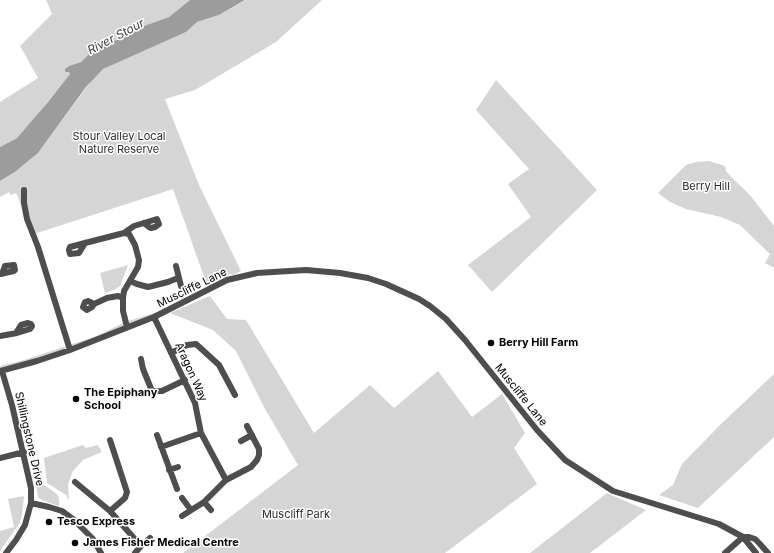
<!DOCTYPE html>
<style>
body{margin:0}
canvas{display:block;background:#fff}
</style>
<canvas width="774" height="553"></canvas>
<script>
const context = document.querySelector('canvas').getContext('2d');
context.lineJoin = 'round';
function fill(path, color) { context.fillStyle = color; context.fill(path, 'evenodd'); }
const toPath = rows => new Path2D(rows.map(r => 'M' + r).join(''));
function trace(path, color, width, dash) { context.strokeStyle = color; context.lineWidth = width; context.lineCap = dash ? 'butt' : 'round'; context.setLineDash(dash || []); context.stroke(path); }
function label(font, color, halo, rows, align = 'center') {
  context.font = font + ' Inter,sans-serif'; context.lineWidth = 3; context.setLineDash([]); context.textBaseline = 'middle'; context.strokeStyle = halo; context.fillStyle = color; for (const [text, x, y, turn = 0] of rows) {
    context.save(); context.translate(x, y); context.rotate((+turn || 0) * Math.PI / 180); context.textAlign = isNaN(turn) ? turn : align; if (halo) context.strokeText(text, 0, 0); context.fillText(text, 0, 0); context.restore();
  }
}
fill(toPath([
 [46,0,190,0,169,17,127,33,119,39,93,50,81,62,69,66,65,69,67,72,70,72,70,74,68,77,28,126,17,138,0,147,0,102,38,78,20,46,52,14],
 [246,0,322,0,276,42,195,90,165,99,199,185,241,271,233,275,230,274,208,288,173,189,31,235,18,197,16,193,11,195,9,192,0,197,0,181,15,172,38,153,94,77,103,69,113,64,186,32,197,22,219,15],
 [496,80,597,190,492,292,468,265,531,217,508,184,529,169,476,110],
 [709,161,725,166,726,171,731,177,750,195,774,226,774,268,765,263,770,254,740,225,721,217,686,209,670,202,658,193,686,165,696,162],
 [128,265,120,286,114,290,105,293,100,273],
 [210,296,227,319,246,320,314,433,370,385,394,408,438,371,472,417,502,394,525,433,514,448,537,484,445,553,183,553,298,465,265,409,236,351,213,330,170,313],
 [174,307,127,327,0,371,0,366,24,360,97,336,125,322],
 [774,374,774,437,698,508,659,495,673,485,682,464,720,425],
 [83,445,86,448,98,445,102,452,83,460,73,471,68,484,69,501,66,495,47,483,44,458],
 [32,461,36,464,39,463,44,485,57,494,59,498,59,506,47,502,40,499,38,497],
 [607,493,646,510,590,553,530,553],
 [24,496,22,515,19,524,0,551,0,531,14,527,8,499]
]), '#d5d5d5');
fill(toPath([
 [190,0,245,0,219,15,197,22,186,32,103,69,86,87,38,153,15,172,0,181,0,147,17,138,48,102,70,74,69,72,65,72,65,69,69,66,81,62,93,50,119,39,136,29,169,17]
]), '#9c9c9c');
trace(toPath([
 [24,190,24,203,27,219,38,247,70,350],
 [124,233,134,226,144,223,157,219,159,224,155,227,151,228,149,227,144,223],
 [85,243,79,253,70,254,69,250,70,247,85,243,124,233,129,234,135,245,139,260,138,267,124,291,123,298,123,311,127,327],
 [176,266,181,286],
 [0,274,14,271,15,270,14,265,5,266,2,274],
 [130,281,137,284,148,287,168,282,178,278],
 [94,304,92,307,87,310,83,307,85,302,88,301,94,304,107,298,118,296,123,298],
 [154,317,195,403,201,433,226,480],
 [0,336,17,333,30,329,32,326,31,324,28,323,21,325,16,333],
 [171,353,187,345,196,344,219,365,235,395],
 [141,359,143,369,152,391,162,391,185,380],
 [0,371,37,361,70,350,154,317,227,280,257,273,306,270,340,273,368,278,386,284,419,299,430,306,446,319,465,340,537,430,565,460,613,491,719,524,743,537,756,553],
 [2,371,12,405,31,488,31,503,25,525,16,540,6,553],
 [157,435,177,489],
 [110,440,127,492,125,498,110,511],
 [241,441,252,435],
 [161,447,201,433],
 [0,458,24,452],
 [169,470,178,467],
 [75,482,110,511,141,546,135,553],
 [182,498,191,510],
 [204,502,211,510],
 [31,503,49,507,62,511,74,520,93,539,101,553],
 [182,516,204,502,226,480,251,467,257,460,259,455,259,449,247,426],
 [743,537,749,537,755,539,759,543,768,553],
 [141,546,150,538],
 [725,553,743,537]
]), '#4e4e4e', 6);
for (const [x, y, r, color] of [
 [491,343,4,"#000"],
 [76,399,4,"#000"],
 [49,522,4,"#000"],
 [75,543,4,"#000"]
]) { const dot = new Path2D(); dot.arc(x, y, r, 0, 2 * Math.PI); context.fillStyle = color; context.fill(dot); trace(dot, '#fff', 1.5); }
label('11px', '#2c2c2c', '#fff', [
 ["Stour Valley Local",119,137],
 ["Nature Reserve",119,150],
 ["Berry Hill",706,187],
 ["Muscliff Park",296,515]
]);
label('11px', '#000', '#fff', [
 ["Muscliffe Lane",192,288,-26],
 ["Aragon Way",191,372,66],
 ["Muscliffe Lane",521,395,51],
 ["Shillingstone Drive",29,439,77]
]);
label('bold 11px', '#000', '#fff', [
 ["Berry Hill Farm",499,343],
 ["The Epiphany",84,393],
 ["School",84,406],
 ["Tesco Express",57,522],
 ["James Fisher Medical Centre",83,543]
], 'left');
label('italic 12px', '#3d3d3d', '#fff', [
 ["River Stour",116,37,-28]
]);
</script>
